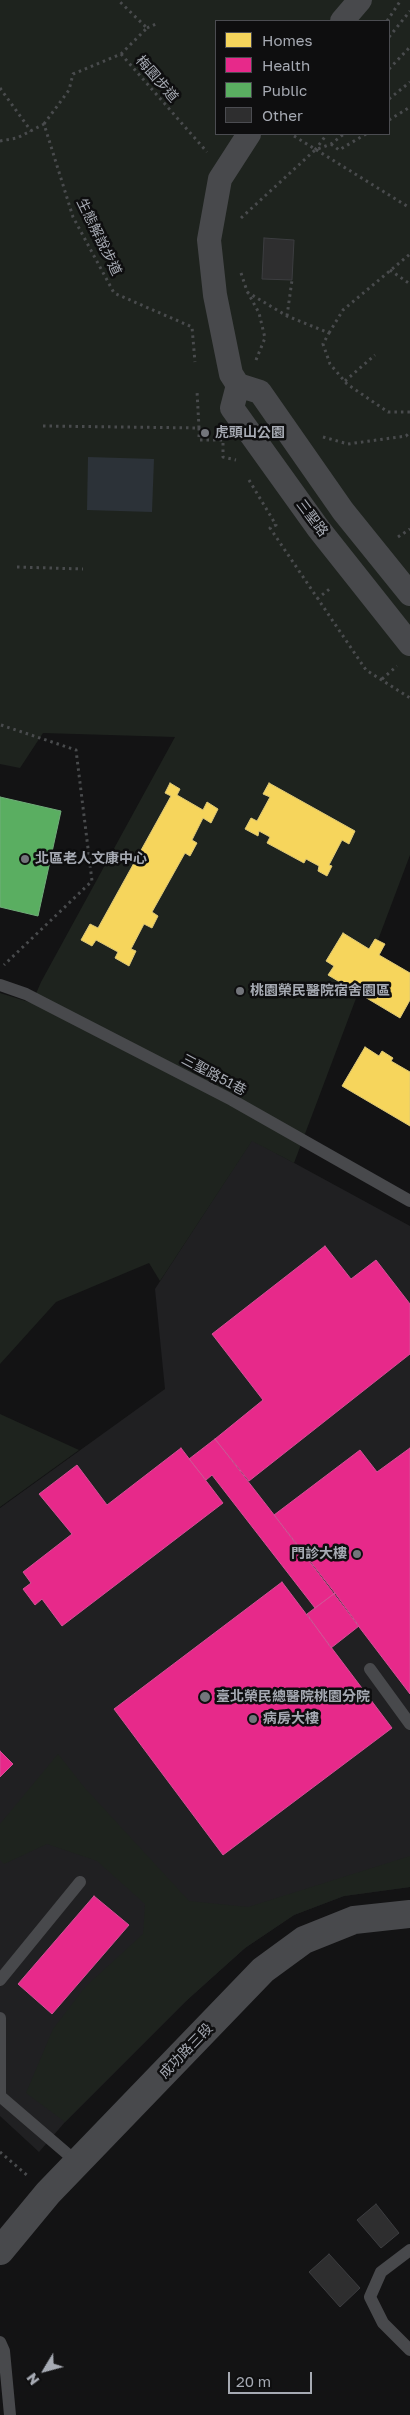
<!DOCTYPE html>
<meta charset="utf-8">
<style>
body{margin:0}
#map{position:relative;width:410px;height:2415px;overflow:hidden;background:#131314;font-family:"Golos Text",sans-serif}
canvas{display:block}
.legend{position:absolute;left:215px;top:20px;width:175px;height:115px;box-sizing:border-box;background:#0e0e0f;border:1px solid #4b4c51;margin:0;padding:6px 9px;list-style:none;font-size:15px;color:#a6aab3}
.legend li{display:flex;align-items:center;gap:10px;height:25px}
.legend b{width:25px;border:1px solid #4b4c51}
.north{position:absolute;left:20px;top:2345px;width:50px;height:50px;-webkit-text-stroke:4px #0e0e0f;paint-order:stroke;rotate:233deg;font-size:14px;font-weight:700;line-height:20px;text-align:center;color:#a6aab3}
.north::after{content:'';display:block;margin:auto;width:18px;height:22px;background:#a6aab3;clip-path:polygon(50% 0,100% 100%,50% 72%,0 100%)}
.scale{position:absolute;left:228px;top:2372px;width:84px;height:22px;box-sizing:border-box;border:2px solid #a6aab3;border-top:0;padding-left:6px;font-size:15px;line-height:18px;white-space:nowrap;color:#a6aab3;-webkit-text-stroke:4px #0e0e0f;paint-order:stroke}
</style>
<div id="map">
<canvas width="410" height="2415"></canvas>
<ul class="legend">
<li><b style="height:14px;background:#f6d55c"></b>Homes</li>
<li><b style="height:14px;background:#e7298a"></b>Health</li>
<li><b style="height:14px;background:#5aae61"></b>Public</li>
<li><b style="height:14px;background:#2e2e2f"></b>Other</li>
</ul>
<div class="north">N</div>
<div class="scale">20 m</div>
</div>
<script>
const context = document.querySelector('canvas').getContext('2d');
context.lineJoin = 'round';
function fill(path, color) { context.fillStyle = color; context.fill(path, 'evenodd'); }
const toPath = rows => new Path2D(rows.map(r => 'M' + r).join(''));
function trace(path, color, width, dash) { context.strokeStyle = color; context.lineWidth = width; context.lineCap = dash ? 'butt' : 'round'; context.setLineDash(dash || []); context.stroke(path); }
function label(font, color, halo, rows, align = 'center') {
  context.font = font + ' "Golos Text","Noto Sans TC",sans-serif'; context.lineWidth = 5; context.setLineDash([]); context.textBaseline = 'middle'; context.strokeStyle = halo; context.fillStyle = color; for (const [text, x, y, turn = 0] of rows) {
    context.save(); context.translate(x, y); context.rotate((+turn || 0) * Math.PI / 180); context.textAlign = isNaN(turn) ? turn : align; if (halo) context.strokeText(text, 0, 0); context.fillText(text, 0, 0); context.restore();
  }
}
fill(toPath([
 [252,1140,410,1226,410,1887,344,1896,294,1915,245,1948,186,2001,65,2122,39,2152,0,2116,0,1508,165,1389,155,1289]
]), '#202022');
fill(toPath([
 [0,0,410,0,410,855,294,1163,252,1141,160,1281,149,1263,56,1302,0,1364,0,993,32,1003,41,982,175,737,43,733,20,768,0,764],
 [216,21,389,21,389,134,216,134],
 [269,783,355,832,349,843,342,840,329,865,332,867,327,876,318,871,319,866,307,859,304,863,267,843,270,837,259,831,257,836,246,829,257,821,270,797,263,794],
 [170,784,177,795,203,810,207,803,218,809,211,822,203,818,192,840,197,843,190,856,185,853,152,912,158,916,152,928,144,924,131,949,136,952,129,965,118,952,96,940,92,946,81,940,90,924,98,928,171,796,165,793],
 [0,1414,79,1450,0,1507],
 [58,1754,84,1787,189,1901,248,1907,410,1856,410,1887,344,1896,294,1915,245,1948,186,2001,65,2122,26,2093,53,2029,85,1987,143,1934,145,1904,97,1861,47,1844,4,1864,0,1860,0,1824]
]), '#1e231e');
fill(toPath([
 [88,457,154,459,152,512,87,510]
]), '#2c3238');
const homes = toPath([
 [170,783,180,789,177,795,203,810,207,802,218,809,211,823,203,818,192,840,197,843,190,856,185,853,152,912,158,916,152,928,144,924,131,949,136,951,129,966,115,958,118,952,96,940,92,946,81,940,90,924,98,928,171,796,165,793,170,783],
 [269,783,355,831,349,844,342,840,329,865,332,866,327,876,318,871,319,866,306,859,304,863,267,843,270,837,259,831,258,836,245,829,251,818,257,821,270,797,263,794,269,783],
 [343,933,369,949,375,939,385,944,379,955,410,973,410,1000,400,1018,328,975,334,966,326,961,343,933],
 [365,1047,379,1056,382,1051,393,1058,391,1061,410,1072,410,1126,342,1086,365,1047]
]);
fill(homes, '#f6d55c');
trace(homes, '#dec876', 1);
const health = toPath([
 [325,1246,351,1279,376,1260,410,1304,410,1354,249,1481,215,1439,263,1400,212,1334,325,1246],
 [215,1439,335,1593,315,1608,212,1475,206,1480,189,1459,215,1439],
 [181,1448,223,1503,62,1626,42,1599,35,1605,23,1589,31,1583,23,1572,72,1534,39,1494,77,1465,107,1505,181,1448],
 [410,1448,410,1694,274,1515,360,1450,377,1472,410,1448],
 [282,1582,392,1728,223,1855,114,1709,282,1582],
 [335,1593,359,1626,331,1648,307,1614,335,1593],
 [0,1751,13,1764,0,1777,0,1751],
 [94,1896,129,1925,52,2014,18,1984,94,1896]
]);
fill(health, '#e7298a');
trace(health, '#d45096', 1);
const public = toPath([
 [0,797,61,811,38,916,0,907,0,797]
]);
fill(public, '#5aae61');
trace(public, '#71ad7a', 1);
const building = toPath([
 [264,238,294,240,292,280,262,279,264,238],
 [376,2204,399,2233,381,2248,357,2220,376,2204],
 [329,2254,360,2288,340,2307,309,2272,329,2254]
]);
fill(building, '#2e2e2f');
trace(building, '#3c3d40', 1);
trace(toPath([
 [387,21,401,0],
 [147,28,158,23],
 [389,37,410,11],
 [121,54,207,152],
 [389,69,410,47],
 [0,88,31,131],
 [389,99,410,82],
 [389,120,410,107],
 [44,124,69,90,73,74,121,54,147,28,118,0],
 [294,136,410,208],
 [0,141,17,138,44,124,73,217,114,293,192,327,195,362],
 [331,144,339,150,366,134],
 [315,150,327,134],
 [241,218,315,150,331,144,344,134],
 [390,270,410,284],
 [241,273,247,291,259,313,265,338,256,360],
 [247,292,287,316,329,333,323,344,330,364,347,384,388,412,410,412],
 [287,316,292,280],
 [329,333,343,310,410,254],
 [345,381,375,355],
 [43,426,199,428,197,391],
 [199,428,199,440,223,440,223,457,236,460],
 [323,437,348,444,406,436,410,432],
 [249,480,276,525,270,528,366,670,410,698],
 [398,537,410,529],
 [17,567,83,569],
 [317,599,332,587],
 [382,679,397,666],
 [1,725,76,750,92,881,4,965],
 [0,2152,28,2176]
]), '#494b4d', 3, [2.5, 4]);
trace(toPath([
 [0,985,26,994,232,1100,410,1201],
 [370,1669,410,1724],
 [0,1980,80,1882],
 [0,2018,0,2096,78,2163],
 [410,2250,381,2272,370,2297,383,2323,410,2350],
 [0,2342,4,2351,10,2415]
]), '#48494c', 12);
trace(toPath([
 [342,21,360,0],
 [249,134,220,179,209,240,215,295,231,374,238,385,260,392,343,511,410,594],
 [238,385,232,408,318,528,410,644]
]), '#48494c', 24);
trace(toPath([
 [0,2251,48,2193,263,1970,304,1940,354,1920,410,1914]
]), '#48494c', 28);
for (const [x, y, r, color] of [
 [205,433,5,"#73757b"],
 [25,859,5,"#73757b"],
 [240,991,5,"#73757b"],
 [357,1554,5,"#73757b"],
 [205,1697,6,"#73757b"],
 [253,1719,5,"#73757b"]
]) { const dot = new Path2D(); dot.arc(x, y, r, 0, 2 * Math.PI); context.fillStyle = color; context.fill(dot); trace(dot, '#0e0e0f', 2); }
label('14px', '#a6aab3', '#0e0e0f', [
 ["梅園步道",157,79,49],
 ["生態解說步道",99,237,64],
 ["三聖路",312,518,53],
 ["三聖路51巷",214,1075,28],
 ["成功路三段",186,2051,-46]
]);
label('bold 14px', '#a6aab3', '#0e0e0f', [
 ["虎頭山公園",215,433],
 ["北區老人文康中心",35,859],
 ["桃園榮民醫院宿舍園區",250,991],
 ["門診大樓",347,1554,"right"],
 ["臺北榮民總醫院桃園分院",216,1697],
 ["病房大樓",263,1719]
], 'left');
</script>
